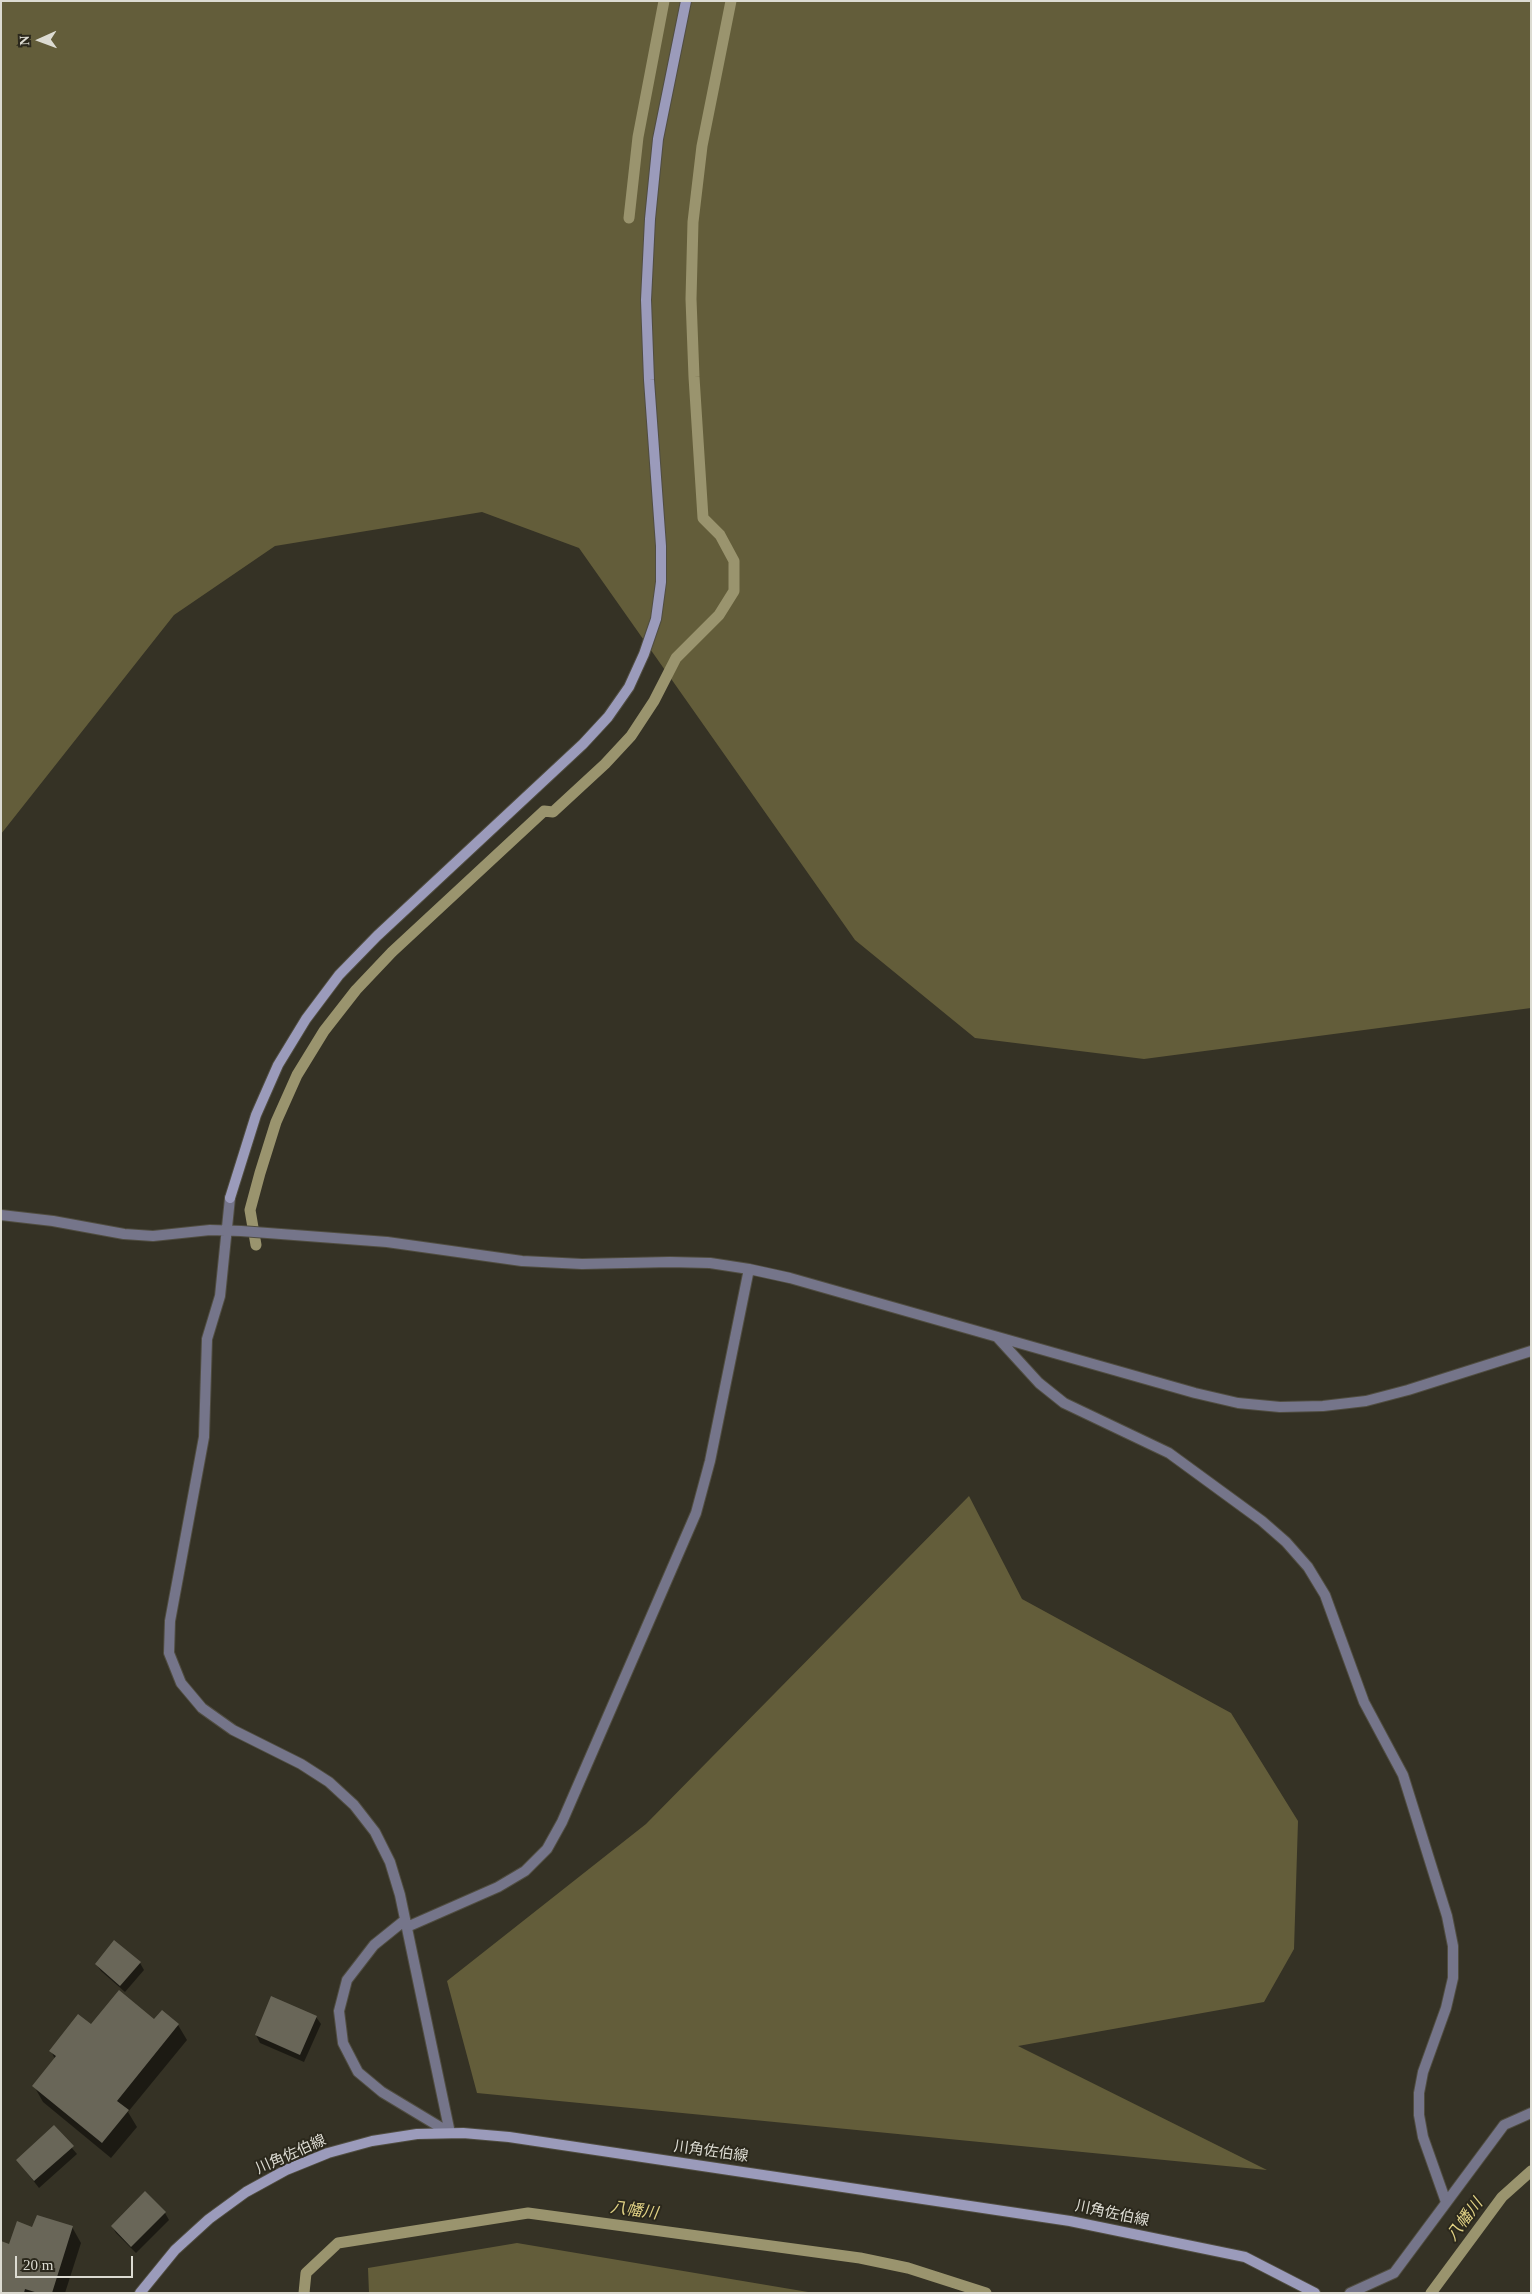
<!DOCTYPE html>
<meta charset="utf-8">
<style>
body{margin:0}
#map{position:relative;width:1532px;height:2294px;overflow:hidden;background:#353225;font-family:"Times New Roman",serif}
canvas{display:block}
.frame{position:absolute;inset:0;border:2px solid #dcdbd2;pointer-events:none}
.north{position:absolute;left:15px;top:15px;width:50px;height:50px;-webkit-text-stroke:4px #2b281c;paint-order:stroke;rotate:268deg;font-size:14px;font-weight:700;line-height:20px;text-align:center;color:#dcdbd2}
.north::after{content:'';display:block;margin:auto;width:18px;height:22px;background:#dcdbd2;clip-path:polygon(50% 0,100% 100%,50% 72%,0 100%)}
.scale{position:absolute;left:15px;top:2256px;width:118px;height:22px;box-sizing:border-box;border:2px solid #dcdbd2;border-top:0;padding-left:6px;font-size:15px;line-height:18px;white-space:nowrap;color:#dcdbd2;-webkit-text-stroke:4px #2b281c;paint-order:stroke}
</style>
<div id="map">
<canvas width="1532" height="2294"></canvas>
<div class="frame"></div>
<div class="north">N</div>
<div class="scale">20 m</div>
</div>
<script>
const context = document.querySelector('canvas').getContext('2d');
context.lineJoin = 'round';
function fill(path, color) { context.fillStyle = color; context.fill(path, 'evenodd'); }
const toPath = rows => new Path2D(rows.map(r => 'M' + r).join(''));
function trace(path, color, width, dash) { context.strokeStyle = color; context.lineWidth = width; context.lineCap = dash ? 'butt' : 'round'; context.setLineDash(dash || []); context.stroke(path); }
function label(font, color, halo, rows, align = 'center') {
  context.font = font + ' "Times New Roman","Noto Sans JP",serif'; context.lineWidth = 4; context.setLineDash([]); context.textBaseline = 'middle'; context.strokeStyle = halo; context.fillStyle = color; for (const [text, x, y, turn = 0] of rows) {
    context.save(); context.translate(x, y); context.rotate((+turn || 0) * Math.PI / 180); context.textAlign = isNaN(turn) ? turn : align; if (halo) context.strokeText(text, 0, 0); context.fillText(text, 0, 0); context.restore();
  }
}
fill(toPath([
 [1,1,1531,1,1531,1008,1144,1059,975,1038,855,940,579,548,482,512,275,546,174,615,1,834],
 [969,1496,1022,1599,1231,1713,1298,1821,1294,1949,1264,2002,1018,2046,1267,2170,477,2093,447,1981,646,1824],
 [517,2243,814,2293,369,2293,368,2268]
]), '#635d3a');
fill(toPath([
 [140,1963,144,1970,125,1992,101,1971,96,1964],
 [316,2017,321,2024,304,2062,260,2043,256,2035],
 [154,2021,178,2025,187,2040,128,2112,137,2127,111,2158,43,2102,34,2086,55,2059,51,2051,91,2026],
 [54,2127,77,2154,39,2188,17,2160],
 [165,2213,169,2220,136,2253,116,2233,112,2226],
 [72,2227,81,2243,65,2293,1,2293,10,2245,33,2228]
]), '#0007');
trace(toPath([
 [629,218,638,137,664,1],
 [256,1245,250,1210,260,1173,276,1122,297,1075,324,1031,356,990,392,952,544,811,553,812,605,764,631,736,654,701,676,658,719,615,734,591,734,561,720,535,703,518,694,377,691,299,693,222,702,146,731,1],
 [304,2293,306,2273,338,2243,528,2213,860,2258,908,2268,986,2293],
 [1431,2293,1502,2197,1531,2171]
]), '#9a946e', 11);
fill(toPath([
 [114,1940,141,1962,120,1986,95,1964],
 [119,1990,154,2019,162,2010,179,2024,117,2101,129,2110,102,2143,32,2086,56,2056,49,2051,78,2014,91,2024],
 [271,1996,317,2016,300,2055,255,2035],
 [54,2125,74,2146,34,2181,16,2160],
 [145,2191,166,2212,131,2247,111,2226],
 [37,2215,73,2226,52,2293,38,2293,25,2289,24,2293,1,2293,1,2241,9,2244,17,2221,32,2227]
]), '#696658');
const street = toPath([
 [230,1198,220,1296,207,1339,204,1437,170,1621,169,1653,181,1683,202,1708,233,1730,301,1764,329,1782,354,1805,375,1832,390,1862,400,1895,450,2133],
 [1,1215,53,1221,124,1234,153,1236,210,1230,241,1231,387,1242,522,1261,582,1264,670,1262,710,1263,749,1269,790,1278,1195,1393,1238,1403,1280,1407,1323,1406,1366,1401,1408,1390,1531,1351],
 [997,1337,1039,1383,1064,1403,1169,1453,1262,1521,1286,1542,1308,1567,1325,1595,1364,1702,1403,1775,1447,1916,1453,1946,1453,1978,1446,2008,1423,2072,1419,2093,1419,2115,1423,2137,1446,2202],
 [405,1920,374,1945,347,1980,339,2011,343,2043,358,2072,382,2092,450,2133],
 [407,1927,498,1887,525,1871,547,1849,562,1822,696,1513,710,1461,749,1269],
 [1350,2293,1394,2273,1504,2125,1531,2113]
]);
const secondary = toPath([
 [230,1198,256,1115,278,1065,306,1019,339,975,377,936,583,744,608,717,629,687,644,654,656,619,661,582,661,546,649,380,646,300,650,219,658,139,686,1],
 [140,2293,175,2250,209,2219,246,2192,286,2170,328,2153,372,2141,417,2134,463,2133,509,2137,1070,2221,1245,2257,1315,2293]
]);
trace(street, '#504d41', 12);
trace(secondary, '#504d41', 12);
trace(street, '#75758a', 10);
trace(secondary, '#9b9bbb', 10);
label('15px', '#dcdbd2', '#2b281c', [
 ["川角佐伯線",711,2152,8],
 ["川角佐伯線",291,2155,-24],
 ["川角佐伯線",1112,2214,12]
]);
label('italic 16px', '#e0d184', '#2b281c', [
 ["八幡川",634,2211,8],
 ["八幡川",1465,2220,-53]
]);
</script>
